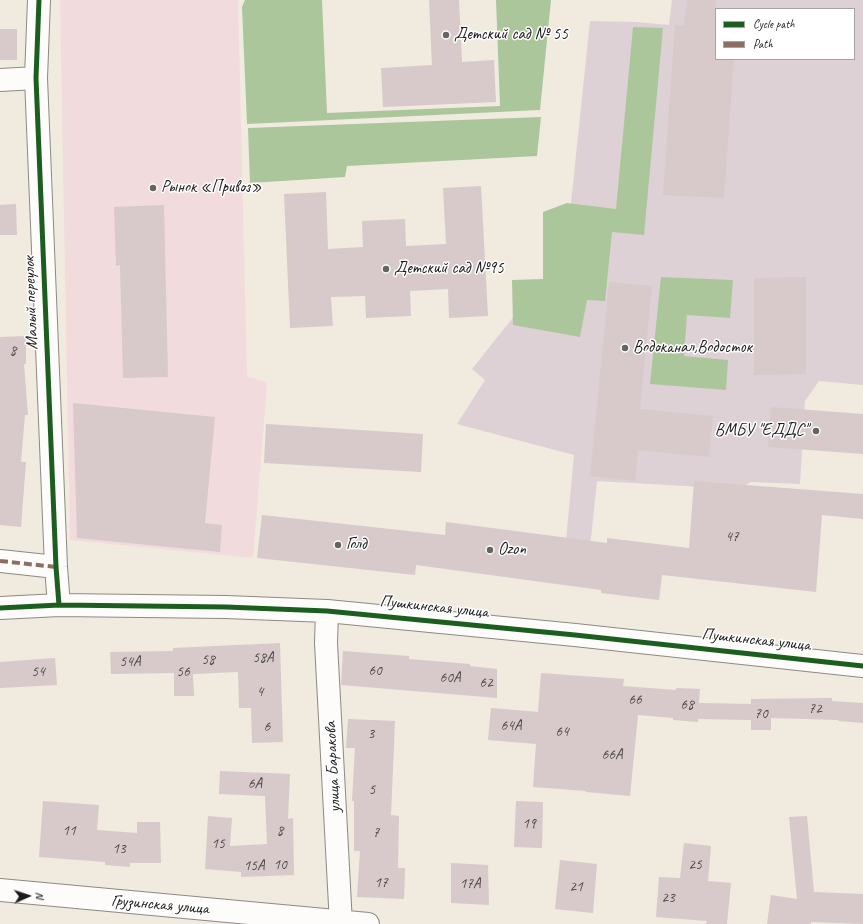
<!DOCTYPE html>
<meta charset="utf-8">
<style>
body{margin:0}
#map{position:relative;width:863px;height:924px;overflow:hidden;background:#f0eadf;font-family:Caveat,sans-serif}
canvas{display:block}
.legend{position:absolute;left:715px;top:8px;width:140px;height:52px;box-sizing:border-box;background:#fff;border:1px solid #a4a4a4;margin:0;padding:5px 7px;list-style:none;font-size:12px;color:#1c1c1c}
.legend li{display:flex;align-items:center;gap:8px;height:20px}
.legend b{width:20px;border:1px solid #a4a4a4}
.north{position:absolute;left:8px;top:876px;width:40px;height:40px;-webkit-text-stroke:3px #fff;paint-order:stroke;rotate:87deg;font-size:11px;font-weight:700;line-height:16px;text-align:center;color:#1c1c1c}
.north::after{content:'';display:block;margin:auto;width:14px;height:18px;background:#1c1c1c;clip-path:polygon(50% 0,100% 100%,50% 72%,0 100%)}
</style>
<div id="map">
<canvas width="863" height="924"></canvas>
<ul class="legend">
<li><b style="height:5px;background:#1b5e20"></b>Cycle path</li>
<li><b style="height:5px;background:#8d6e63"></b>Path</li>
</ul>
<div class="north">N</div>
</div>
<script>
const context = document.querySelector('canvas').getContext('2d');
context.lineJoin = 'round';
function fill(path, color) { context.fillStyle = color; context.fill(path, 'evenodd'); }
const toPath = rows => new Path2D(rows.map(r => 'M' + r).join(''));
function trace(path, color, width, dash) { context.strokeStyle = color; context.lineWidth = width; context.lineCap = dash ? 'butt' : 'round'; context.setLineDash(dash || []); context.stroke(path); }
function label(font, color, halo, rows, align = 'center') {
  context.font = font + ' Caveat,sans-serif'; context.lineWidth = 3; context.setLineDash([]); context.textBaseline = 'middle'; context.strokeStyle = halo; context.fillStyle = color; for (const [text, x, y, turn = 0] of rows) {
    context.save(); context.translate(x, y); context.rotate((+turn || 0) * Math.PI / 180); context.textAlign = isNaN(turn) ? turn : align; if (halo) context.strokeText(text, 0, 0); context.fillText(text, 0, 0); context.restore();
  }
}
fill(toPath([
 [60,0,238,0,247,376,267,383,253,558,70,540]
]), '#f2dbdd');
fill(toPath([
 [672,0,863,0,863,385,819,381,805,401,800,484,751,482,738,489,597,481,588,566,564,562,574,455,457,424,485,380,472,369,515,315,559,318,590,21,636,22,669,25],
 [716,9,854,9,854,59,716,59]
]), '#ded1d5');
fill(toPath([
 [245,0,322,0,327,113,500,106,496,0,551,0,540,110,247,124,242,7],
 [633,27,663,28,644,235,612,232,605,301,587,300,580,337,513,325,512,280,543,279,543,212,567,203,616,209],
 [541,117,537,156,347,166,345,177,250,183,248,128],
 [661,277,733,280,730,318,687,315,684,356,728,360,726,390,650,384]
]), '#acc69c');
fill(toPath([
 [429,0,459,0,462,62,494,60,496,102,383,107,381,68,432,65],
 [687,0,716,0,716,59,734,59,724,198,663,195,675,25,684,26],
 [0,29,17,29,17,60,0,60],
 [481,186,488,316,449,318,448,289,410,291,411,316,366,318,365,296,331,297,333,326,290,328,284,194,326,192,328,249,363,247,362,221,405,219,406,246,446,244,443,188],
 [16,204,17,235,0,235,0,205],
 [164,205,168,377,123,378,120,265,116,266,114,207],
 [806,277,806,374,754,375,754,278],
 [609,282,652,286,640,409,713,416,709,457,638,450,635,481,590,476],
 [26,336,26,364,24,364,28,415,25,415,21,462,26,462,21,527,0,525,0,337],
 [73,403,215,417,205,523,222,525,220,552,77,538],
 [771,407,863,414,863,454,768,447],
 [266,424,423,434,421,472,264,463],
 [694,481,863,494,863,519,822,515,816,592,662,575,659,600,601,593,601,590,416,565,415,575,257,558,262,515,445,535,446,522,607,543,607,538,689,548],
 [280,643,283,742,252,743,251,708,239,708,238,672,193,674,194,696,174,696,174,673,111,674,110,652,173,651,173,648],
 [343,651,409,656,409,659,470,664,470,666,497,669,497,698,341,685],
 [55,658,57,685,0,688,0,662],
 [541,673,624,679,623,686,676,690,676,688,700,689,699,703,751,704,751,699,832,698,832,701,863,703,863,723,838,721,838,720,771,718,771,730,751,730,751,720,698,719,698,722,673,720,673,718,638,715,630,796,586,792,586,791,533,787,536,744,488,740,491,708,538,712],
 [348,719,395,721,391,815,399,816,398,868,405,868,404,899,357,897,360,851,354,851,354,801,352,801,355,748,346,748],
 [220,771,290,774,288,819,293,818,294,875,241,877,241,872,205,869,208,816,232,818,230,846,267,844,265,796,219,794],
 [43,801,99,805,97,830,137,833,137,822,160,822,161,863,130,863,130,867,105,865,105,862,39,857],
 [516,801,543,802,542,848,514,847],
 [807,816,814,892,863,894,863,924,811,922,811,924,767,924,771,895,797,899,789,817],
 [684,843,711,846,708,881,731,883,727,924,706,924,707,921,656,917,659,877,680,878],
 [560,860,597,864,593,913,555,909],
 [451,863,488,865,489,905,451,903]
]), '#d8c9ca');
const minor = toPath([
 [39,0,36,78,56,567,59,605],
 [0,80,36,78],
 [0,561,56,567],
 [0,608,59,605,226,607,327,611,575,635,863,666],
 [327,611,326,643,341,924],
 [0,890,368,924]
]);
trace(minor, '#8c8a84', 24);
trace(minor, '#fdfcfa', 22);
trace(toPath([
 [0,561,56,567]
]), '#8d6e63', 4, [8, 4]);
trace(toPath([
 [39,0,36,78,56,567,59,605],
 [0,608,59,605,226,607,327,611,575,635,863,666]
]), '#1b5e20', 5);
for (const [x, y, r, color] of [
 [446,35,4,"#666460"],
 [153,188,4,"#666460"],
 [386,269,4,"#666460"],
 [625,348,4,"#666460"],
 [816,431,4,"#666460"],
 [338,545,4,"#666460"],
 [490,550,4,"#666460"]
]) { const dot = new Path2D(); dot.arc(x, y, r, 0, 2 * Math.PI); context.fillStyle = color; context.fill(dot); trace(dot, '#fff', 1.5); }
label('15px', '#4b4748', null, [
 ["8",13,351],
 ["47",732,537],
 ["58А",263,658],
 ["58",208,660],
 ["54А",130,662],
 ["60",375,671],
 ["54",38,672],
 ["56",183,672],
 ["60А",450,678],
 ["62",486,683],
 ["4",260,692],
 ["66",635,700],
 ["68",687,705],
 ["72",815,709],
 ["70",761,714],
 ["64А",511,726],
 ["6",267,727],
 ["64",562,732],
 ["3",371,734],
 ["66А",612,755],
 ["6А",255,784],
 ["5",372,790],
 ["19",529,824],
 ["11",69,831],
 ["8",280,831],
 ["7",376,833],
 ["15",218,844],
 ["13",119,849],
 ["10",280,865],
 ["25",695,865],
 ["15А",254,866],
 ["17",381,883],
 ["17А",470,884],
 ["21",576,887],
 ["23",668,898]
]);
label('17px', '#1c1c1c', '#fff', [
 ["Детский сад № 55",454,35],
 ["Рынок «Привоз»",161,188],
 ["Детский сад №95",394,269],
 ["Водоканал,Водосток",633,348],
 ["ВМБУ \"ЕДДС\"",808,431,"right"],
 ["Голд",346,545],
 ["Ozon",498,550]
], 'left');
label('17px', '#1c1c1c', '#fff', [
 ["Малый переулок",31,303,-92],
 ["Пушкинская улица",434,607,6],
 ["Пушкинская улица",756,640,6],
 ["улица Баракова",333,767,-93],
 ["Грузинская улица",160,905,5]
]);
</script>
